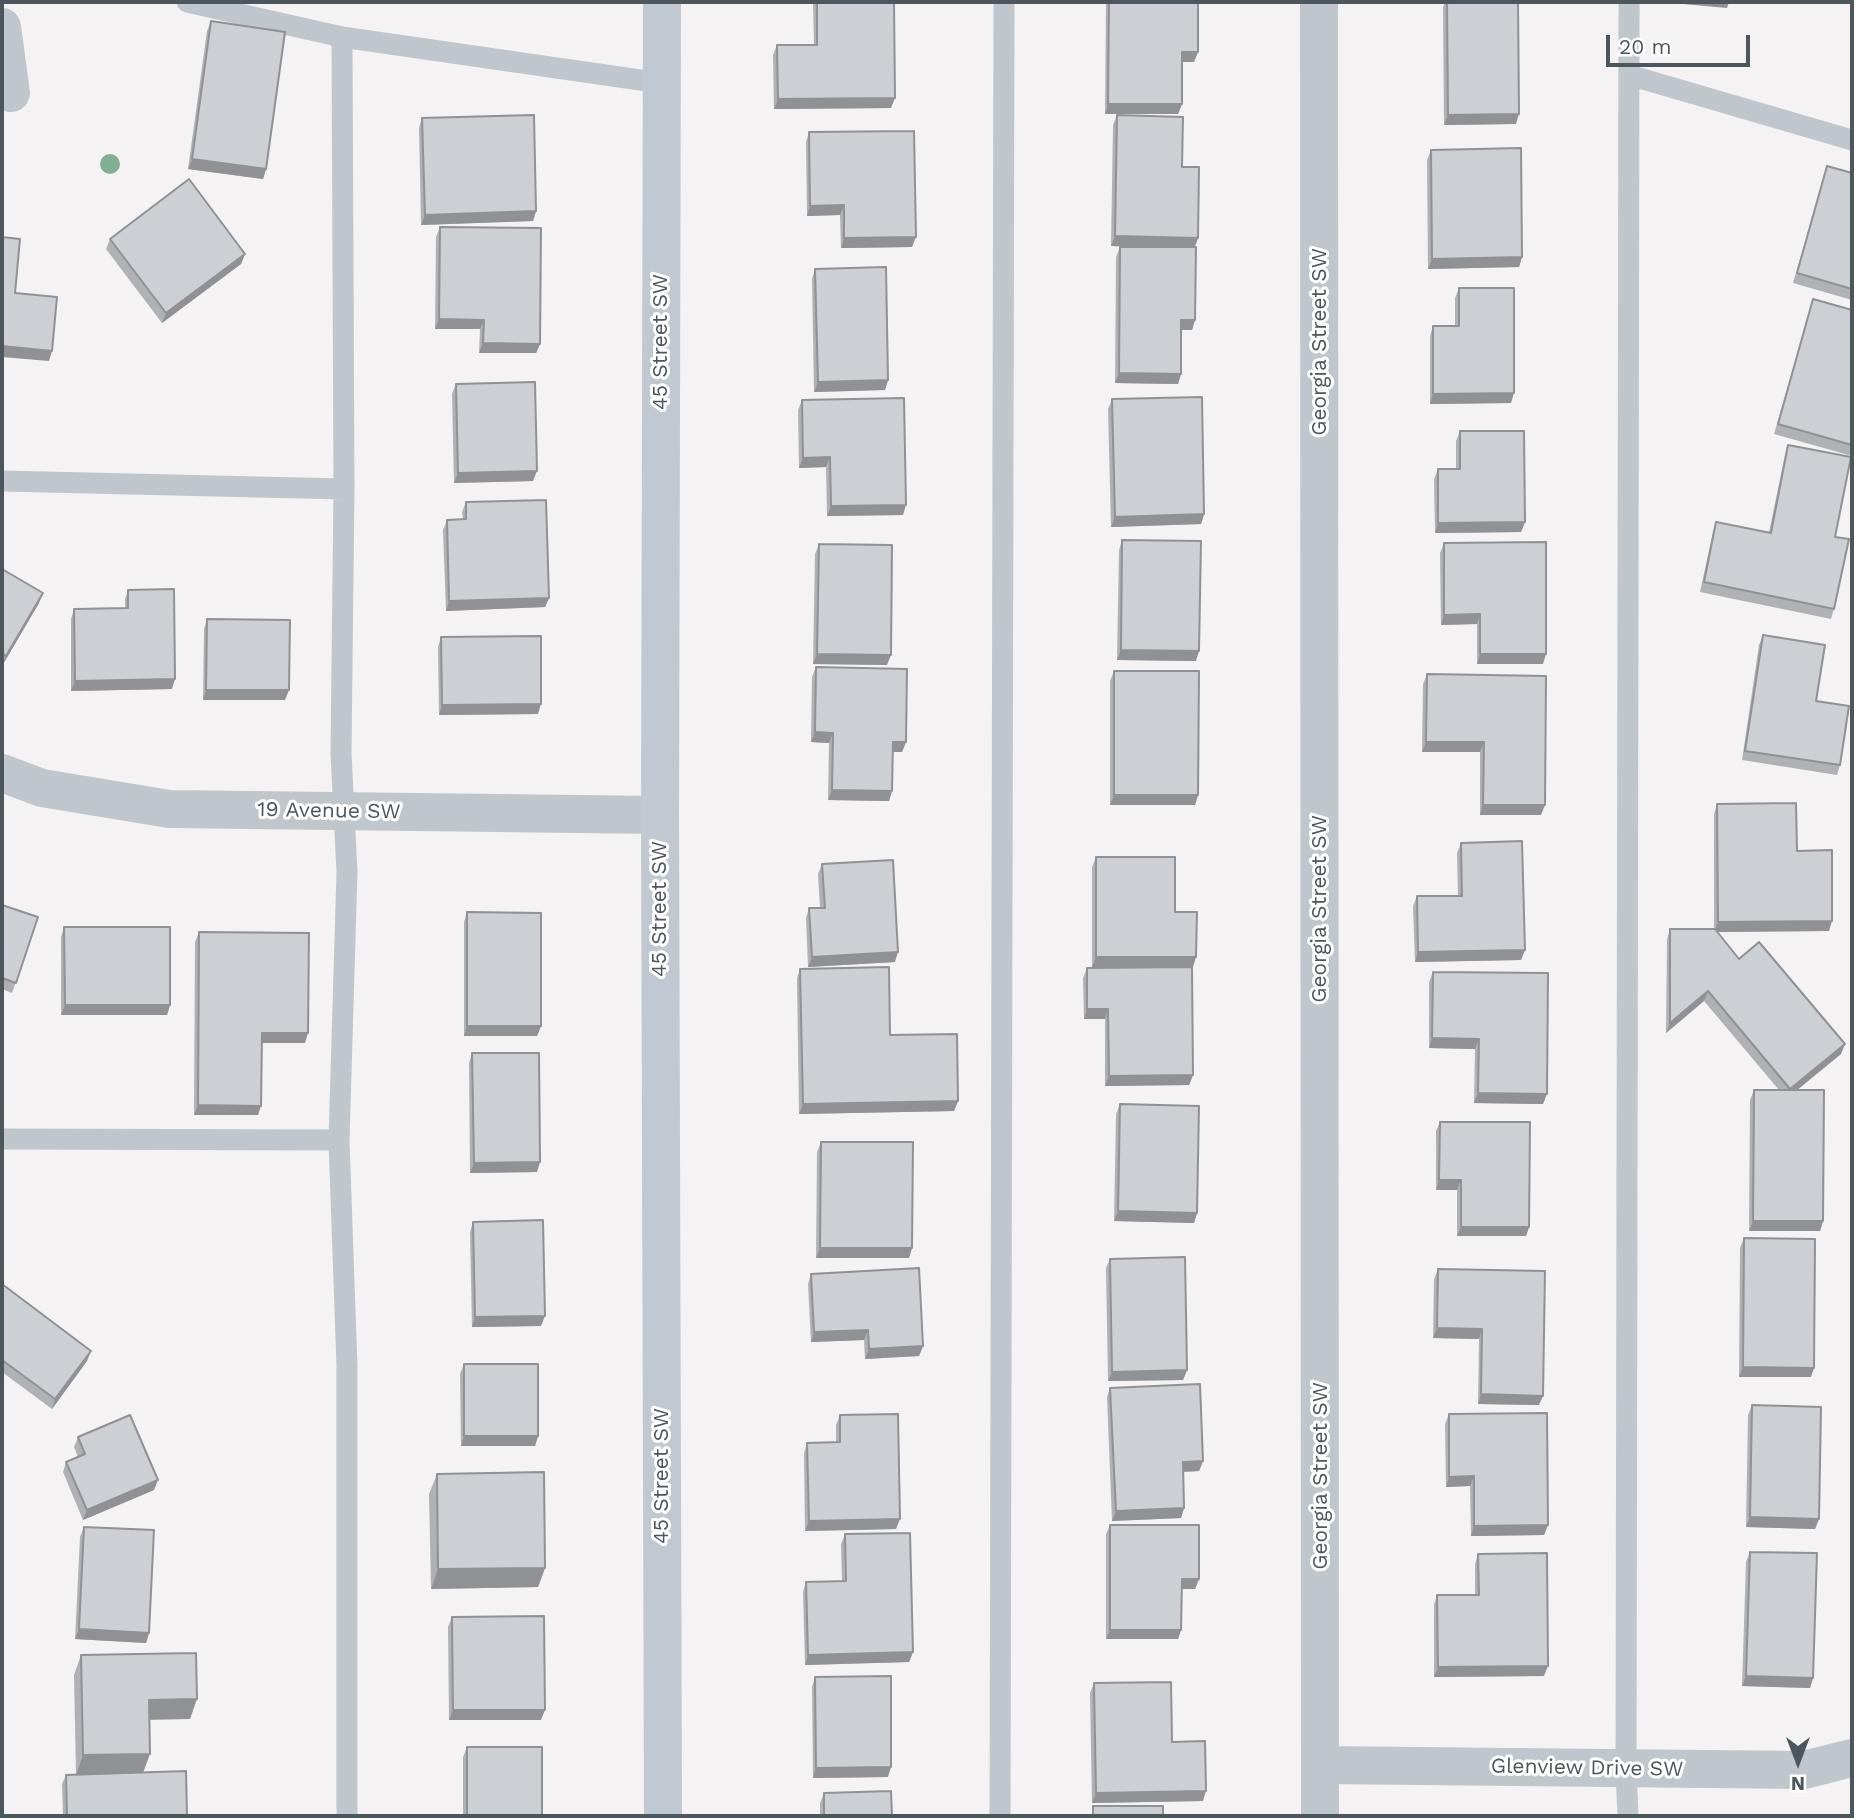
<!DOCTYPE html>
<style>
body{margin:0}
#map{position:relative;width:1854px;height:1818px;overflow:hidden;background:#f4f2f2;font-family:"Work Sans",sans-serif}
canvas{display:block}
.frame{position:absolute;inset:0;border:4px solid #4b565d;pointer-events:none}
.north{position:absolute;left:1763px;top:1727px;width:70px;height:70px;-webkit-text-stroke:5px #fff;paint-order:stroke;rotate:180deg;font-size:19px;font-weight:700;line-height:28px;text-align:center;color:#4b565d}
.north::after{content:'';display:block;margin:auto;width:24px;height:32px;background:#4b565d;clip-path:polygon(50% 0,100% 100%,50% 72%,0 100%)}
.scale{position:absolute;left:1606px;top:35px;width:144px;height:32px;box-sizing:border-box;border:4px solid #4b565d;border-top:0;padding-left:9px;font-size:21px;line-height:24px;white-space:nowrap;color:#4b565d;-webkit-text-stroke:5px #fff;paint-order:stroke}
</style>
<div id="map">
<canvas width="1854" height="1818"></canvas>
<div class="frame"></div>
<div class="north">N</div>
<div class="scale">20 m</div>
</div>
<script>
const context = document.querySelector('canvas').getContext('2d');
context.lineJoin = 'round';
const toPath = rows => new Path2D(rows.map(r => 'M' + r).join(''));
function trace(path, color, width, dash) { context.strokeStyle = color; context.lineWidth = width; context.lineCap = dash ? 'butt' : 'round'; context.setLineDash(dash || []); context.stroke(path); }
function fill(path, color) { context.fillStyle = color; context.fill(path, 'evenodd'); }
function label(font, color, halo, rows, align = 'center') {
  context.font = font + ' "Work Sans",sans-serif'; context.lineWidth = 6; context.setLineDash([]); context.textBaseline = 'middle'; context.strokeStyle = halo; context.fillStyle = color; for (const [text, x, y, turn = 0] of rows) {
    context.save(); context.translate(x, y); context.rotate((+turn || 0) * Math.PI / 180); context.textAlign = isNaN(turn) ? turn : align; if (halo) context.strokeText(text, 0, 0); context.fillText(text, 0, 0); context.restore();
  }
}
trace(toPath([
 [187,2,342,37,661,83],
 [342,37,344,489,341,753,347,872,339,1140,347,1367,347,1816],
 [1629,75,1852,140],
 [2,481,344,489],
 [2,1139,339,1140],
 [1000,1816,1004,2],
 [1628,1816,1626,1769,1629,2]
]), '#bfc7cc', 21);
trace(toPath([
 [1319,2,1320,1816],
 [2,27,11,93],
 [2,773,42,788,169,809,660,815],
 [1321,1765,1804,1770,1852,1758]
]), '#bfc7cc', 38);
trace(toPath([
 [662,2,660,815,663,1816]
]), '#c0c9d1', 38);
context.fillStyle = '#80af94';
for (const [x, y] of [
 [110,164]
]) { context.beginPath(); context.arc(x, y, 10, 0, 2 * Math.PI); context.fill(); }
fill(toPath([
 [813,2,894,2,891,108,774,109,773,55,777,45,814,45],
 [1106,2,1198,2,1198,52,1194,62,1182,62,1182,104,1178,114,1105,114],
 [1445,2,1518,2,1516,124,1444,125,1443,7],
 [211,21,266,169,263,179,188,169,207,31],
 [1117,115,1182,167,1198,238,1195,247,1195,320,1192,330,1181,330,1181,374,1178,384,1115,383,1116,257,1120,247,1136,247,1111,246,1113,125],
 [422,118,536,211,533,221,421,225,419,128],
 [809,132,912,247,841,248,840,215,807,216,806,142],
 [1431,150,1522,257,1519,267,1428,269,1427,160],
 [1827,166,1852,173,1852,300,1793,283],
 [440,227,540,344,536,353,479,353,480,329,435,329,436,237],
 [110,239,245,254,241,264,162,323,106,249],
 [815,269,888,380,885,390,814,392,812,279],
 [1459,288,1511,403,1430,404,1430,336,1433,326,1455,326,1455,298],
 [1813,299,1852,310,1852,456,1774,434],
 [456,384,533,481,454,483,452,394],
 [1112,399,1204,514,1201,524,1111,527,1108,409],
 [802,400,903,515,827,516,826,467,799,468,798,410],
 [1460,431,1525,522,1521,532,1435,533,1434,479,1438,469,1456,469,1456,441],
 [1788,445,1835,537,1834,609,1831,619,1700,592,1713,532,1716,522,1769,532,1785,455],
 [466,502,549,598,545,607,446,611,443,530,447,520,463,519,462,512],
 [1122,540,1196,661,1117,660,1119,550],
 [1444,543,1543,664,1477,664,1477,624,1441,625,1440,553],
 [819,544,887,665,813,664,815,554],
 [2,569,39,603,2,666],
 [128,590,172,689,71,691,71,619,74,609,125,608,125,599],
 [207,619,285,700,203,700,204,629],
 [1763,635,1816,701,1840,765,1837,775,1742,760,1759,645],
 [441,637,538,714,439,715,438,647],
 [816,667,906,742,902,752,893,752,892,791,889,801,828,800,829,743,811,742,812,677],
 [1114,671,1198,795,1195,805,1110,805,1110,681],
 [1427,674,1546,676,1541,815,1480,815,1480,752,1422,752,1423,684],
 [1717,804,1797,851,1829,931,1717,932,1739,959,1841,1054,1797,1090,1823,1221,1820,1231,1749,1231,1750,1100,1754,1090,1779,1090,1704,1001,1666,1033,1667,939,1670,929,1714,929,1714,814],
 [1461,843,1525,950,1521,960,1415,962,1413,906,1417,896,1458,896,1457,853],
 [1096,857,1175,912,1196,957,1192,967,1193,1075,1189,1085,1105,1086,1105,1019,1084,1019,1083,978,1087,968,1092,967,1092,867],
 [822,864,895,962,808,967,806,918,809,908,820,908,818,874],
 [2,905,38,917,12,993,2,989],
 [467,912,541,1026,537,1036,464,1036,464,922],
 [64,927,170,1005,167,1015,61,1015,61,937],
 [199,932,305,1043,262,1043,258,1115,194,1115,195,942],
 [800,969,890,1035,958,1101,954,1111,799,1114,797,978],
 [1433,972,1543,1104,1474,1103,1475,1049,1429,1048,1429,982],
 [472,1053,537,1172,470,1173,469,1063],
 [1120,1104,1197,1213,1194,1223,1114,1221,1116,1114],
 [1440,1122,1529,1227,1526,1236,1457,1236,1457,1190,1436,1190,1436,1131],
 [821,1142,912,1248,909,1258,816,1258,817,1152],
 [473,1222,541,1326,472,1327,470,1232],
 [1744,1238,1811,1377,1739,1377,1740,1248],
 [1110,1259,1187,1370,1183,1380,1108,1381,1106,1268],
 [1438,1269,1539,1405,1478,1404,1479,1339,1433,1338,1434,1279],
 [811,1274,923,1346,919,1356,865,1359,864,1340,811,1342,808,1284],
 [2,1284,87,1361,52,1409,2,1372],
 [464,1364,538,1436,535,1446,461,1446,460,1374],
 [1110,1388,1203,1461,1199,1471,1183,1472,1184,1508,1181,1518,1112,1521,1107,1397],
 [1752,1405,1819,1519,1815,1529,1746,1527,1748,1415],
 [1449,1414,1548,1525,1544,1535,1471,1536,1470,1486,1446,1487,1445,1424],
 [840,1415,896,1529,805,1531,804,1453,807,1443,836,1442,836,1425],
 [78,1437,154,1490,83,1520,63,1472,66,1462,78,1457,74,1447],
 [437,1474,545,1568,538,1587,431,1589,429,1494],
 [1110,1525,1199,1579,1195,1589,1182,1589,1181,1630,1178,1639,1106,1639,1106,1534],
 [84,1527,149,1633,146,1643,75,1639,80,1537],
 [845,1534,913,1652,909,1662,805,1665,803,1592,806,1582,842,1582,841,1544],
 [1750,1552,1813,1678,1810,1688,1742,1686,1746,1562],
 [1478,1554,1544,1676,1434,1677,1434,1605,1437,1595,1475,1595,1475,1564],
 [452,1617,541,1720,449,1720,448,1627],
 [81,1655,190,1719,149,1719,143,1772,187,1816,63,1816,62,1784,66,1775,76,1774,74,1675],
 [815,1677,888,1777,813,1778,812,1687],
 [1094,1683,1172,1742,1203,1801,1092,1803,1090,1693],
 [467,1747,542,1816,463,1816,463,1757],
 [824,1793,892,1816,820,1816,820,1803]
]), '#afb2b5');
fill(toPath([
 [1661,2,1729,2,1727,8],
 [1182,52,1198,52,1194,62,1179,62],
 [895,98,891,108,774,109,778,99],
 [1108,104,1182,104,1178,114,1105,114],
 [1519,114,1516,124,1444,125,1448,115],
 [192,159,266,169,263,179,188,169],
 [844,205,840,215,807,216,810,206],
 [536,211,533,221,421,225,425,215],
 [1115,236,1198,238,1194,248,1111,246],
 [916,237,912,247,841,248,844,238],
 [245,254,241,264,162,323,166,313],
 [1522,257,1519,267,1428,269,1432,259],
 [439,319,484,320,480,329,435,329],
 [1181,320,1195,320,1192,330,1178,330],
 [483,343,540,344,536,353,479,353],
 [2,346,52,351,49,361,2,357],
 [1119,373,1181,374,1178,384,1115,383],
 [888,380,885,390,814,392,818,382],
 [1514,393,1511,403,1430,404,1433,394],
 [830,457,826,467,799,468,803,458],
 [537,471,533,481,454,483,458,473],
 [906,505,903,515,827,516,831,506],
 [1204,514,1201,524,1111,527,1115,517],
 [1525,522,1521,532,1435,533,1438,523],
 [43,593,39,603,2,666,6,656],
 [549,598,545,607,446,611,449,601],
 [1480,614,1477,624,1441,625,1444,615],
 [1121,650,1199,651,1196,661,1117,660],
 [817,654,891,655,887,665,813,664],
 [1480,654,1546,654,1543,664,1477,664],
 [175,679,172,689,71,691,75,681],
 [206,690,289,690,285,700,203,700],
 [541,704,538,714,439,715,442,705],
 [815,732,833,733,829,743,811,742],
 [893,742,906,742,902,752,889,752],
 [1426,742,1484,742,1480,752,1422,752],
 [832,790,892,791,889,801,828,800],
 [1114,795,1198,795,1195,805,1110,805],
 [1483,805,1545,805,1541,815,1480,815],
 [1832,921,1829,931,1714,932,1718,922],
 [1525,950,1521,960,1415,962,1418,952],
 [898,952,895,962,808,967,812,957],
 [1096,957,1196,957,1193,967,1092,967],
 [1708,991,1704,1001,1666,1033,1670,1023],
 [65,1005,170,1005,167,1015,61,1015],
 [1087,1009,1108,1009,1105,1019,1084,1019],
 [467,1026,541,1026,537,1036,464,1036],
 [262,1033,308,1033,305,1043,258,1043],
 [1432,1038,1479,1039,1475,1049,1429,1048],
 [1845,1044,1841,1054,1786,1099,1790,1089],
 [1193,1075,1189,1085,1105,1086,1109,1076],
 [1478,1093,1547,1094,1543,1104,1474,1103],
 [958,1101,954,1111,799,1114,803,1104],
 [198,1105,261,1106,258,1115,194,1115],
 [540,1162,537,1172,470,1173,474,1163],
 [1439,1180,1461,1180,1457,1190,1436,1190],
 [1118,1211,1197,1213,1194,1223,1114,1221],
 [1753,1221,1823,1221,1820,1231,1749,1231],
 [1461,1227,1529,1227,1526,1236,1457,1236],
 [820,1248,912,1248,909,1258,816,1258],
 [545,1316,541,1326,472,1327,475,1317],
 [1437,1328,1482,1329,1479,1339,1433,1338],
 [868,1330,864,1340,811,1342,814,1332],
 [923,1346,919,1356,865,1359,869,1349],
 [91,1351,87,1361,52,1409,55,1399],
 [1743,1367,1814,1368,1811,1377,1739,1377],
 [1187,1370,1183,1380,1108,1381,1112,1372],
 [1481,1394,1543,1396,1539,1405,1478,1404],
 [464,1436,538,1436,535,1446,461,1446],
 [1203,1461,1199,1471,1179,1472,1183,1462],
 [1474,1476,1470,1486,1446,1487,1449,1477],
 [158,1480,154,1490,83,1520,87,1510],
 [1184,1508,1181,1518,1112,1521,1116,1511],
 [1750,1517,1819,1519,1815,1529,1746,1527],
 [900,1519,896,1529,805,1531,809,1521],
 [1548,1525,1544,1535,1471,1536,1474,1526],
 [545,1568,538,1587,431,1589,438,1569],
 [1182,1579,1199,1579,1195,1589,1178,1589],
 [79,1629,149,1633,146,1643,75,1639],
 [1110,1630,1181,1630,1178,1639,1106,1639],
 [913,1652,909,1662,805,1665,808,1655],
 [1548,1666,1544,1676,1434,1677,1438,1667],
 [1746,1676,1813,1678,1810,1688,1742,1686],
 [197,1699,190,1719,142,1720,149,1700],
 [453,1710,545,1710,541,1720,449,1720],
 [150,1754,143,1773,76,1775,83,1755],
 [891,1767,888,1777,813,1778,816,1768],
 [1206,1791,1203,1801,1092,1803,1096,1793]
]), '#8f9194');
const building = toPath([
 [817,2,894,2,895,98,778,99,777,45,817,45,817,2],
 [1109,2,1198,2,1198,52,1182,52,1182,104,1108,104,1109,2],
 [1447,2,1518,2,1519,114,1448,115,1447,2],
 [211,21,285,32,266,169,192,159,211,21],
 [534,115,536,211,425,215,422,118,534,115],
 [1117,115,1183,117,1182,167,1199,167,1198,238,1115,236,1117,115],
 [914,131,916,237,844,238,844,205,810,206,809,132,914,131],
 [1521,148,1522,257,1432,259,1431,150,1521,148],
 [1827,166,1852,173,1852,289,1797,273,1827,166],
 [189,179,245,254,166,313,110,239,189,179],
 [440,227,541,228,540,344,483,343,484,320,439,319,440,227],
 [2,237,20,239,15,293,57,297,52,351,2,346,2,237],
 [1120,247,1196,247,1195,320,1181,320,1181,374,1119,373,1120,247],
 [886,267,888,380,818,382,815,269,886,267],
 [1459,288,1514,288,1514,393,1433,394,1433,326,1459,326,1459,288],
 [1813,299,1852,310,1852,445,1778,424,1813,299],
 [535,382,537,471,458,473,456,384,535,382],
 [1202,397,1204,514,1115,517,1112,399,1202,397],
 [904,398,906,505,831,506,830,457,803,458,802,400,904,398],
 [1460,431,1524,431,1525,522,1438,523,1438,469,1460,469,1460,431],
 [1788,445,1851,457,1835,537,1849,539,1834,609,1704,582,1716,522,1771,533,1788,445],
 [546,500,549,598,449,601,447,520,466,519,466,502,546,500],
 [1122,540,1201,541,1199,651,1121,650,1122,540],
 [1546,542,1546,654,1480,654,1480,614,1444,615,1444,543,1546,542],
 [819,544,892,545,891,655,817,654,819,544],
 [2,569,43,593,6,656,2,654,2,569],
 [174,589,175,679,75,681,74,609,128,608,128,590,174,589],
 [207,619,290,620,289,690,206,690,207,619],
 [1763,635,1825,645,1816,701,1849,706,1840,765,1745,751,1763,635],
 [541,636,541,704,442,705,441,637,541,636],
 [816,667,907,669,906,742,893,742,892,791,832,790,833,733,815,732,816,667],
 [1114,671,1199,671,1198,795,1114,795,1114,671],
 [1427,674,1546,676,1545,805,1483,805,1484,742,1426,742,1427,674],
 [1796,803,1797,851,1832,850,1832,921,1718,922,1717,804,1796,803],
 [1522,841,1525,950,1418,952,1417,896,1462,896,1461,843,1522,841],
 [1096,857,1175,857,1175,912,1197,912,1196,957,1096,957,1096,857],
 [893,860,898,952,812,957,809,908,825,908,822,864,893,860],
 [2,905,38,917,16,983,2,978,2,905],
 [467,912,541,913,541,1026,467,1026,467,912],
 [64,927,170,927,170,1005,65,1005,64,927],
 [1670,929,1715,929,1739,959,1759,942,1845,1044,1790,1089,1708,991,1670,1023,1670,929],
 [199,932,309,933,308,1033,262,1033,261,1106,198,1105,199,932],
 [889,967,890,1035,957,1034,958,1101,803,1104,800,969,889,967],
 [1192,967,1193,1075,1109,1076,1108,1009,1087,1009,1087,968,1192,967],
 [1433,972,1548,973,1547,1094,1478,1093,1479,1039,1432,1038,1433,972],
 [472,1053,539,1053,540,1162,474,1163,472,1053],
 [1754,1090,1824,1090,1823,1221,1753,1221,1754,1090],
 [1120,1104,1199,1106,1197,1213,1118,1211,1120,1104],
 [1440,1122,1530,1122,1529,1227,1461,1227,1461,1180,1439,1180,1440,1122],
 [821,1142,913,1142,912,1248,820,1248,821,1142],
 [543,1220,545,1316,475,1317,473,1222,543,1220],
 [1744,1238,1815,1239,1814,1368,1743,1367,1744,1238],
 [1185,1257,1187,1370,1112,1372,1110,1259,1185,1257],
 [919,1268,923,1346,869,1349,868,1330,814,1332,811,1274,919,1268],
 [1438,1269,1545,1271,1543,1396,1481,1394,1482,1329,1437,1328,1438,1269],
 [2,1284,91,1351,55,1399,2,1360,2,1284],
 [464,1364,538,1364,538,1436,464,1436,464,1364],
 [1200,1384,1203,1461,1183,1462,1184,1508,1116,1511,1110,1388,1200,1384],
 [1752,1405,1821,1407,1819,1519,1750,1517,1752,1405],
 [1547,1413,1548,1525,1474,1526,1474,1476,1449,1477,1449,1414,1547,1413],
 [898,1414,900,1519,809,1521,807,1443,840,1442,840,1415,898,1414],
 [130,1415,158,1480,87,1510,66,1462,85,1454,78,1437,130,1415],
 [544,1472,545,1568,438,1569,437,1474,544,1472],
 [1110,1525,1199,1525,1199,1579,1182,1579,1181,1630,1110,1630,1110,1525],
 [84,1527,154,1530,149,1633,79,1629,84,1527],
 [910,1533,913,1652,808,1655,806,1582,846,1581,845,1534,910,1533],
 [1750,1552,1817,1553,1813,1678,1746,1676,1750,1552],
 [1547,1553,1548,1666,1438,1667,1437,1595,1479,1595,1478,1554,1547,1553],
 [544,1616,545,1710,453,1710,452,1617,544,1616],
 [196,1653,197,1699,149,1700,150,1754,83,1755,81,1655,196,1653],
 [891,1676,891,1767,816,1768,815,1677,891,1676],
 [1171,1682,1172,1742,1205,1741,1206,1791,1096,1793,1094,1683,1171,1682],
 [467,1747,542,1747,542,1816,467,1816,467,1747],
 [186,1771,187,1816,67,1816,66,1775,186,1771],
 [891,1791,892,1816,824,1816,824,1793,891,1791],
 [1093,1806,1163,1806,1163,1816,1093,1816,1093,1806]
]);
fill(building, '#cccfd3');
trace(building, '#8f9194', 2);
label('21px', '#4b565d', '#fff', [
 ["45 Street SW",661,342,-90],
 ["Georgia Street SW",1320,342,-90],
 ["19 Avenue SW",329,811,1],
 ["45 Street SW",660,909,-90],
 ["Georgia Street SW",1320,909,-90],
 ["45 Street SW",662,1476,-90],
 ["Georgia Street SW",1321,1476,-90],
 ["Glenview Drive SW",1587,1768,1]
]);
</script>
